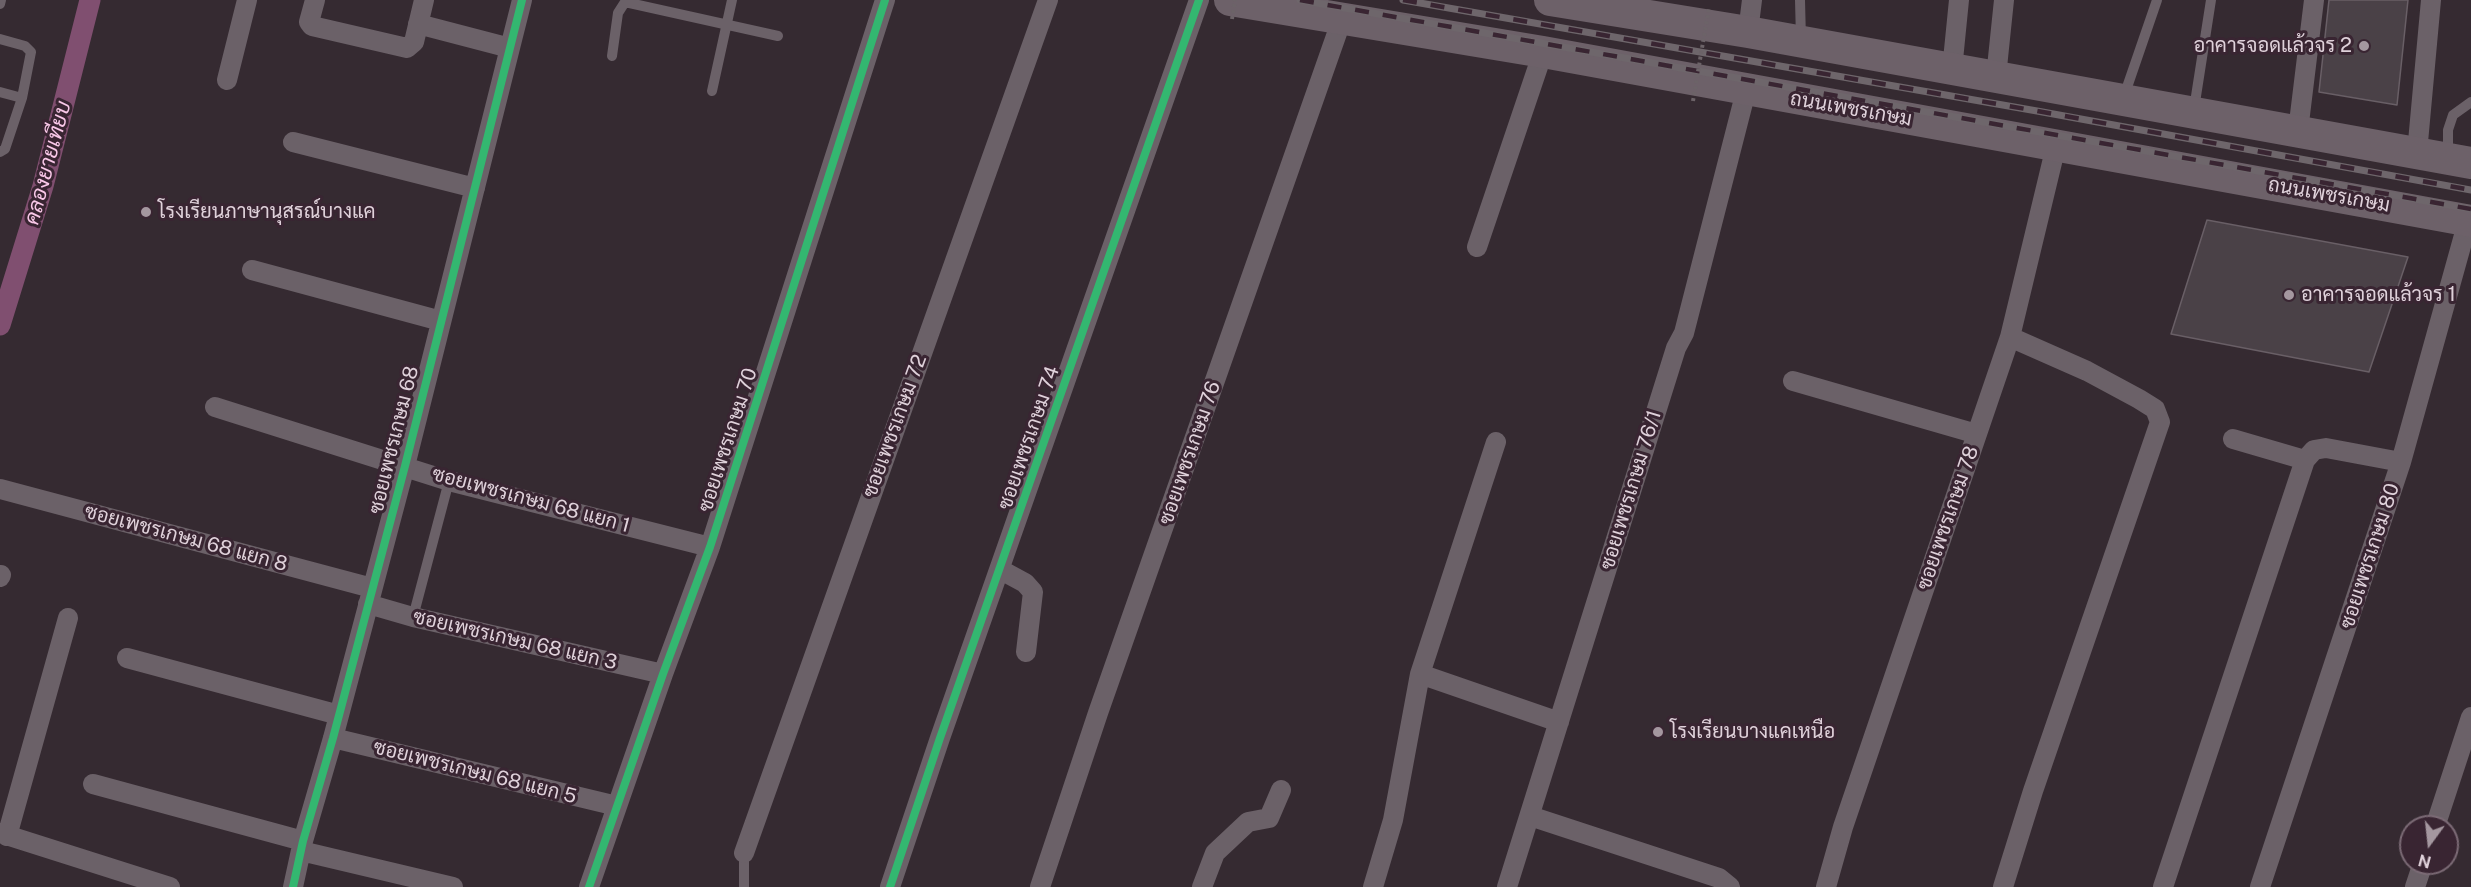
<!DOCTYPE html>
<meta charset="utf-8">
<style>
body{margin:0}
#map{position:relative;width:2471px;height:887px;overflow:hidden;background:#352a31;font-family:"Public Sans",sans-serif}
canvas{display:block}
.north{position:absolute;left:2399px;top:815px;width:60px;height:60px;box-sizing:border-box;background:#392532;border:2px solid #7b6a75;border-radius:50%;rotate:195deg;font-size:16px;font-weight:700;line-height:24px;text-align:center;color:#dfd1da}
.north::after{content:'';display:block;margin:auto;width:21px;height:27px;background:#a4979f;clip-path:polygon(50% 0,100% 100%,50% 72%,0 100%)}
</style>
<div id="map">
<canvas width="2471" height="887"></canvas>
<div class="north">N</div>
</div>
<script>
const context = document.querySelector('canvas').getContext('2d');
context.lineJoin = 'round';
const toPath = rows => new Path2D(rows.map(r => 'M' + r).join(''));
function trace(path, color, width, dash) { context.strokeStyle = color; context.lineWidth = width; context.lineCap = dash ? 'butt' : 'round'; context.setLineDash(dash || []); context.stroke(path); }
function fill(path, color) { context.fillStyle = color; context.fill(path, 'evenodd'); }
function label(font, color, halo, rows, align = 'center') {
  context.font = font + ' "Public Sans",Sarabun,sans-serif'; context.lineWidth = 6; context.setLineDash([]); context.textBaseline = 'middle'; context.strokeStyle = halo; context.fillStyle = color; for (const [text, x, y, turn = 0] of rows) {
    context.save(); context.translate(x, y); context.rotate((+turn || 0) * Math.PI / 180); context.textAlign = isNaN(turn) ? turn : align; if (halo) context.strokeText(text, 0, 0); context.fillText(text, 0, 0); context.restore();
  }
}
trace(toPath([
 [0,325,43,186,90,0]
]), '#804f70', 21);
const building = toPath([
 [2329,0,2408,0,2397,105,2319,92,2329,0],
 [2207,220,2408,257,2369,372,2171,334,2207,220]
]);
fill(building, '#4a4147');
trace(building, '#695f66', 1.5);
trace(toPath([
 [1800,0,1801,39],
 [0,4,1,0],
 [0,39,25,46,31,52,22,98,5,149,0,152],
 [612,56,618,13,625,2,778,36],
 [712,91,732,0],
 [0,92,22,98],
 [2124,96,2157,0],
 [2194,109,2211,0],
 [2448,155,2448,130,2453,115,2471,102],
 [413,617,449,481],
 [744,853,744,887]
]), '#6b6168', 10);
trace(toPath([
 [315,0,309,22,312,26,407,48,414,42,424,0],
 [418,24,510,48],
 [1748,32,1752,0],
 [1952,70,1959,0],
 [1996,77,2004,0],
 [227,80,247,0],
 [2298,131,2314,0],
 [293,142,475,188],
 [2417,153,2431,0],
 [1477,247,1543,52],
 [252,270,441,321],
 [1793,381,1977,434],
 [215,407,449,481,710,547],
 [2233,439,2305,460],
 [0,489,372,588],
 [1001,570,1025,583,1033,592,1026,652],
 [0,577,1,575],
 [368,604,413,617,663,674],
 [127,658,339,715],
 [1420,674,1559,722],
 [333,738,617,806],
 [93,784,303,841],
 [1530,816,1719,878,1730,887],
 [2435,827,2471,717],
 [0,833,170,887],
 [7,836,68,618],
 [301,851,453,887],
 [744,853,1048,0],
 [293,887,303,841,333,738,405,466,522,0],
 [589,887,663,674,710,547,885,0],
 [890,887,940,738,1199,0],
 [1040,887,1098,713,1342,19],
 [1202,887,1215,853,1248,822,1269,818,1281,790],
 [1373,887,1393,820,1420,674,1496,442],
 [1507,887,1676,348,1684,333,1746,91],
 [1826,887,1843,827,2010,337,2056,146],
 [2003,887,2033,791,2160,422,2155,409,2139,399,2087,371,2010,337],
 [2163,887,2305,460,2314,450,2326,448,2401,462],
 [2260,887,2401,462,2468,221],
 [2415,887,2423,863]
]), '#6b6168', 20);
trace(toPath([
 [1230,0,1543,52,2471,221],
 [1550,0,1748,32,2471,163]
]), '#6d6169', 32);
const rail = toPath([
 [1300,0,2471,209],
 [1403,0,2037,111,2471,190]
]);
trace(rail, '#6e666b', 7);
trace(rail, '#392532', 4.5, [14]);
trace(toPath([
 [1232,19,1235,0],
 [1693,101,1709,7]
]), '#6c6368', 4, [3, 3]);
trace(toPath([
 [293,887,303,841,333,738,405,466,522,0],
 [589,887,663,674,710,547,885,0],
 [890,887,940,738,1199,0]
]), '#33b770', 8);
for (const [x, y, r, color] of [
 [2364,46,6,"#a4979f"],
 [146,212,6,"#a4979f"],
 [2289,295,6,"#a4979f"],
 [1658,732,6,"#a4979f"]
]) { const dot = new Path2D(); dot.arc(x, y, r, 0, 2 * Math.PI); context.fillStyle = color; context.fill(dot); trace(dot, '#392532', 2); }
label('20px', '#dfd1da', '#392532', [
 ["อาคารจอดแล้วจร 2",2352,46,"right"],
 ["โรงเรียนภาษานุสรณ์บางแค",158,212],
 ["อาคารจอดแล้วจร 1",2301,295],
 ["โรงเรียนบางแคเหนือ",1670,732]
], 'left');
label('20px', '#dfd1da', '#392532', [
 ["ถนนเพชรเกษม",1851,109,10],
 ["ถนนเพชรเกษม",2329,195,10],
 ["ซอยเพชรเกษม 72",895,426,-70],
 ["ซอยเพชรเกษม 74",1029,438,-71],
 ["ซอยเพชรเกษม 68",394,440,-76],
 ["ซอยเพชรเกษม 70",728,440,-72],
 ["ซอยเพชรเกษม 76",1190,453,-71],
 ["ซอยเพชรเกษม 76/1",1631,490,-73],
 ["ซอยเพชรเกษม 68 แยก 1",531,500,15],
 ["ซอยเพชรเกษม 78",1948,518,-71],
 ["ซอยเพชรเกษม 68 แยก 8",186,538,15],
 ["ซอยเพชรเกษม 80",2370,556,-72],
 ["ซอยเพชรเกษม 68 แยก 3",515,640,13],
 ["ซอยเพชรเกษม 68 แยก 5",475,772,14]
]);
label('italic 21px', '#f9c8e8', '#392532', [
 ["คลองยายเทียบ",48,163,-75]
]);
</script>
